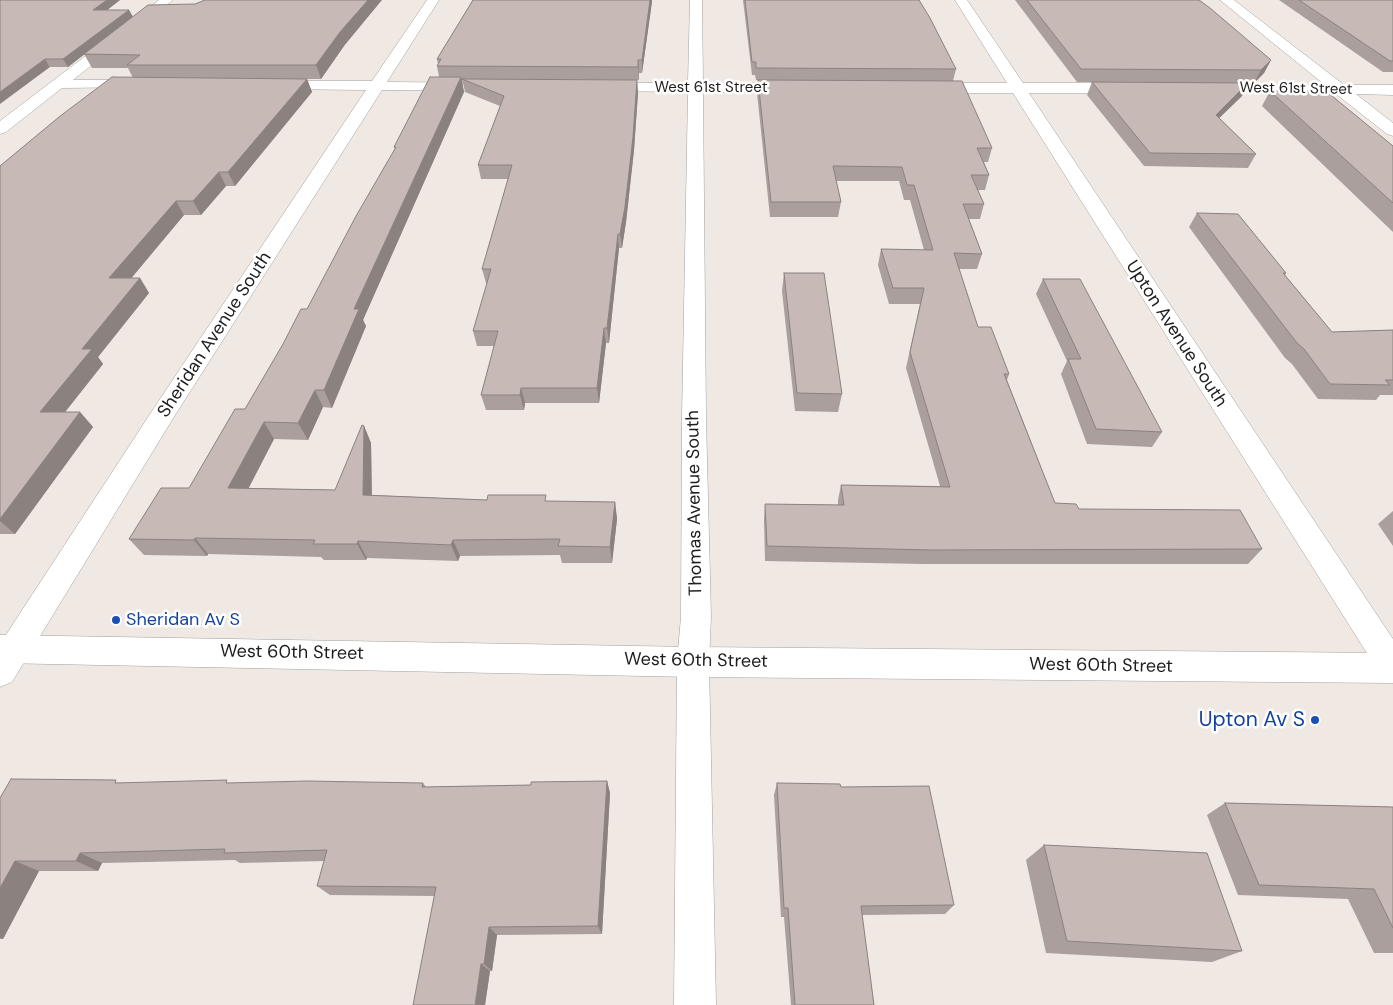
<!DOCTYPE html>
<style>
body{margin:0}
canvas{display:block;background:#efe8e3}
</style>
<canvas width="1393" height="1005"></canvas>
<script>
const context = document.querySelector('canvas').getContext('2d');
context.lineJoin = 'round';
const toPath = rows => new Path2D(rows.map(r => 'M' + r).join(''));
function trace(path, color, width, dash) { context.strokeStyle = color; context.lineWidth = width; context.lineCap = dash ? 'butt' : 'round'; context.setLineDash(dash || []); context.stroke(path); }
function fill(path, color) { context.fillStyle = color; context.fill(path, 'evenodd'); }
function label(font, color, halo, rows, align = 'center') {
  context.font = font + ' "DM Sans",sans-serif'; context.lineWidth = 5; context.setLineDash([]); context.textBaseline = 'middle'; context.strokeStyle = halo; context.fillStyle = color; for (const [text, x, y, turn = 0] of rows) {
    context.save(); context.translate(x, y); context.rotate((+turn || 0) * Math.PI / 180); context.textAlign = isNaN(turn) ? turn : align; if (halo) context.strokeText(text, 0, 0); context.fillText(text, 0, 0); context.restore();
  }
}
const minor = toPath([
 [159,0,173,0,73,80,139,80,144,81,146,84,144,87,62,88,6,132,0,134,0,121,159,0],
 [427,0,439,0,387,82,502,83,507,84,509,87,507,90,502,91,382,90,172,420,12,682,0,687,0,644,154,408,366,90,272,89,267,88,265,85,267,82,272,81,372,81,427,0],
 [690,0,702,0,703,83,794,83,799,85,802,88,799,91,794,93,703,92,706,418,711,617,709,662,716,1005,674,1005,677,662,681,617,682,418,688,92,600,91,595,90,593,87,595,84,600,83,688,83,690,0],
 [955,0,967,0,1023,83,1127,83,1132,85,1135,88,1132,91,1127,93,1029,93,1393,639,1393,682,1382,677,1013,93,927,93,922,91,919,88,922,85,927,83,1007,83,955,0],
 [1220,0,1234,0,1344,85,1393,85,1393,95,1356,94,1393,123,1393,136,1387,134,1336,94,1202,91,1199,88,1202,85,1207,83,1325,85,1220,0]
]);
const tertiary = toPath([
 [0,635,693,647,1393,653,1393,683,693,677,0,663,0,635]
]);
trace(minor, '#a1a1a1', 1);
trace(tertiary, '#a1a1a1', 1);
fill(minor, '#fff');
fill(tertiary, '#fff');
fill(toPath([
 [0,0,120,0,107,10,129,10,133,17,344,46,321,79,307,79,312,92,235,186,226,186,201,215,184,215,131,278,140,278,149,293,98,357,103,364,65,412,80,412,93,427,15,534,0,534,0,166,133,78,128,68,92,68,84,54,68,67,50,67],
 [473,0,652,0,642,73,639,73,639,80,637,80,638,93,634,150,626,222,622,248,619,248,609,343,606,343,599,403,525,403,524,410,486,410,481,395,494,346,477,346,473,331,487,283,486,283,482,269,508,179,481,179,478,165,500,106,465,92,462,79,464,92,363,320,366,326,332,408,323,407,308,440,274,439,248,488,335,490,364,426,371,443,372,495,487,500,615,502,617,519,612,563,562,563,560,555,460,556,458,561,367,558,366,560,324,560,321,557,208,554,207,556,144,555,129,539,189,488,245,409,307,309,395,149,394,147,439,77,437,66,438,64,437,59],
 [743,0,919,0,956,69,953,81,992,148,988,162,984,162,989,175,985,190,978,190,984,204,980,219,969,219,982,254,977,269,959,269,978,327,1009,374,1007,380,1055,503,1079,509,1262,549,1248,564,925,564,765,561,764,519,765,504,838,505,838,500,841,485,940,486,906,368,920,304,889,304,878,265,881,249,924,250,910,200,904,200,899,181,836,181,841,202,838,217,770,217,757,93,758,80,756,80,755,75,752,75],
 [1015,0,1199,0,1271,60,1264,73,1254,83,1248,83,1242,96,1219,118,1256,154,1248,168,1144,166,1087,95,1092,82,1077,82],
 [1279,0,1393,0,1393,72,1383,72],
 [1270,91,1393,146,1393,232,1262,106],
 [1197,213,1286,273,1285,275,1332,332,1393,330,1393,395,1380,395,1376,400,1318,399,1292,364,1285,358,1189,227],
 [784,273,842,394,838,412,795,411,782,291],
 [1043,279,1162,432,1152,447,1087,444,1061,374,1067,361,1036,294],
 [1393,511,1393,546,1378,524],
 [607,781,610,793,602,934,497,935,492,971,490,971,485,1005,434,896,330,895,317,886,324,861,240,863,235,860,102,863,98,871,39,871,3,939,0,939,0,798,120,783,423,783,426,787,531,785],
 [777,783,841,787,954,905,945,914,862,915,874,1005,791,1005,784,917,781,917,774,795],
 [1225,803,1393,807,1393,953,1374,953,1348,899,1238,895,1207,815],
 [1044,845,1242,951,1212,962,1046,953,1026,860]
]), '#ab9f9d');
fill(toPath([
 [107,0,120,0,97,18,93,10],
 [368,0,382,0,344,46,321,79,316,65,340,32],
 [650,0,652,0,652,2,642,73,642,60],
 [129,10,133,17,68,67,63,59],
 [45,59,50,67,0,104,0,92],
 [638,60,639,73,639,80,638,67],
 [1271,60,1264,73,1254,83,1261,70],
 [461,77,464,92,363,320,366,326,332,408,324,390,354,309],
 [307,79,312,92,235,186,228,172],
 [637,80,638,93,634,150,626,222,622,248,620,234],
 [1248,83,1242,96,1209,128,1216,115],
 [219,172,226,186,201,215,193,201],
 [176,201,184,215,119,293,109,278],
 [618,234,619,248,609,343,607,328],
 [140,278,149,293,98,357,103,364,54,426,40,412,82,349],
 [604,328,606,343,599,403,597,388],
 [521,388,525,403,524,410,520,395],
 [315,390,323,407,308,440,298,423],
 [80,412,93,427,15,534,0,521,0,519],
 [264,422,274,439,240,505,228,488],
 [364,426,371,443,372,512,363,495],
 [615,502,617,519,612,563,610,547],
 [195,538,208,554,207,556,194,540],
 [453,540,460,556,458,561,451,545],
 [358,541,367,558,366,560,357,544],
 [607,781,610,793,602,934,598,926],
 [80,853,102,863,98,871,76,861],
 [15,861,39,871,3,939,0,938,0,888],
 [489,927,497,935,492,971,484,964],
 [481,964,490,971,485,1005,475,1005]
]), '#8b827f');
const building = toPath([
 [0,0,107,0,93,10,129,10,63,59,45,59,0,92,0,0],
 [205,0,368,0,340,32,316,65,127,65,140,55,84,54,148,5,195,4,205,0],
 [473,0,650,0,642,60,638,60,638,67,437,66,441,59,437,59,473,0],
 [745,0,919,0,930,18,956,69,756,68,756,62,752,62,745,0],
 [1027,0,1199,0,1210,8,1271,60,1261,70,1081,69,1027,0],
 [1299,0,1393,0,1393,61,1390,61,1299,0],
 [112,77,307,79,228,172,219,172,193,201,176,201,109,278,140,278,82,349,92,349,40,412,80,412,0,519,0,166,59,117,112,77],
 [430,77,461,77,354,309,359,309,324,390,315,390,298,423,264,422,228,488,335,490,362,425,364,426,363,495,487,500,488,495,546,495,545,501,615,502,610,547,558,546,560,539,453,540,451,545,358,541,357,544,313,544,315,540,195,538,194,540,129,539,161,488,189,488,235,409,245,409,283,344,301,309,307,309,356,216,396,147,394,147,430,77],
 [462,79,637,80,633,137,625,207,620,234,618,234,607,328,604,328,597,388,521,388,520,395,481,395,498,331,473,331,491,269,482,269,512,165,478,165,504,96,462,79],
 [758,80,962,81,992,148,977,148,989,175,971,175,984,204,963,204,982,254,954,253,978,327,991,327,1009,374,1004,374,1055,503,1076,504,1079,509,1240,510,1262,549,931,550,767,546,765,504,844,505,841,485,950,487,910,352,924,288,893,288,881,249,933,250,914,185,907,185,902,167,833,166,841,202,771,202,758,80],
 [1092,82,1248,83,1216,115,1256,154,1150,153,1092,82],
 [1270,91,1326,91,1393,146,1393,203,1270,91],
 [1197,213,1238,214,1286,273,1283,273,1332,332,1393,330,1393,380,1385,380,1390,385,1330,384,1304,349,1297,343,1197,213],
 [784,273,824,273,842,394,797,393,784,273],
 [1043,279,1080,279,1162,432,1096,429,1068,359,1081,359,1043,279],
 [11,779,116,780,115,783,227,780,226,783,307,781,423,783,422,787,531,785,531,782,607,781,598,926,489,927,484,964,481,964,475,1005,413,1005,436,887,317,886,327,850,224,853,225,849,80,853,76,861,15,861,0,888,0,798,11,779],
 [777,783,840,784,841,787,929,786,954,905,861,906,874,1005,795,1005,788,908,784,908,777,783],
 [1225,803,1393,807,1393,928,1374,889,1259,885,1225,803],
 [1044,845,1207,853,1242,951,1067,941,1044,845]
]);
fill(building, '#c7b9b6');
trace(building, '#8b827f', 1);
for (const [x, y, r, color] of [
 [116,620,5,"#1a4fb4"],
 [1315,720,5,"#1a4fb4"]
]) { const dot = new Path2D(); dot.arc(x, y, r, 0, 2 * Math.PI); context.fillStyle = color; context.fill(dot); trace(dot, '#fff', 2); }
label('15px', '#1d1d1d', '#fff', [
 ["West 61st Street",711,88],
 ["West 61st Street",1296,89,1]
]);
label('18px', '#1d1d1d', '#fff', [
 ["Upton Avenue South",1176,334,57],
 ["Sheridan Avenue South",215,335,-57],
 ["Thomas Avenue South",695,503,-91],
 ["West 60th Street",292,653,1],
 ["West 60th Street",696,661,1],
 ["West 60th Street",1101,666,1]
]);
label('18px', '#164399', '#fff', [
 ["Sheridan Av S",126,620]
], 'left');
label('21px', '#164399', '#fff', [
 ["Upton Av S",1305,720]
], 'right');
</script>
